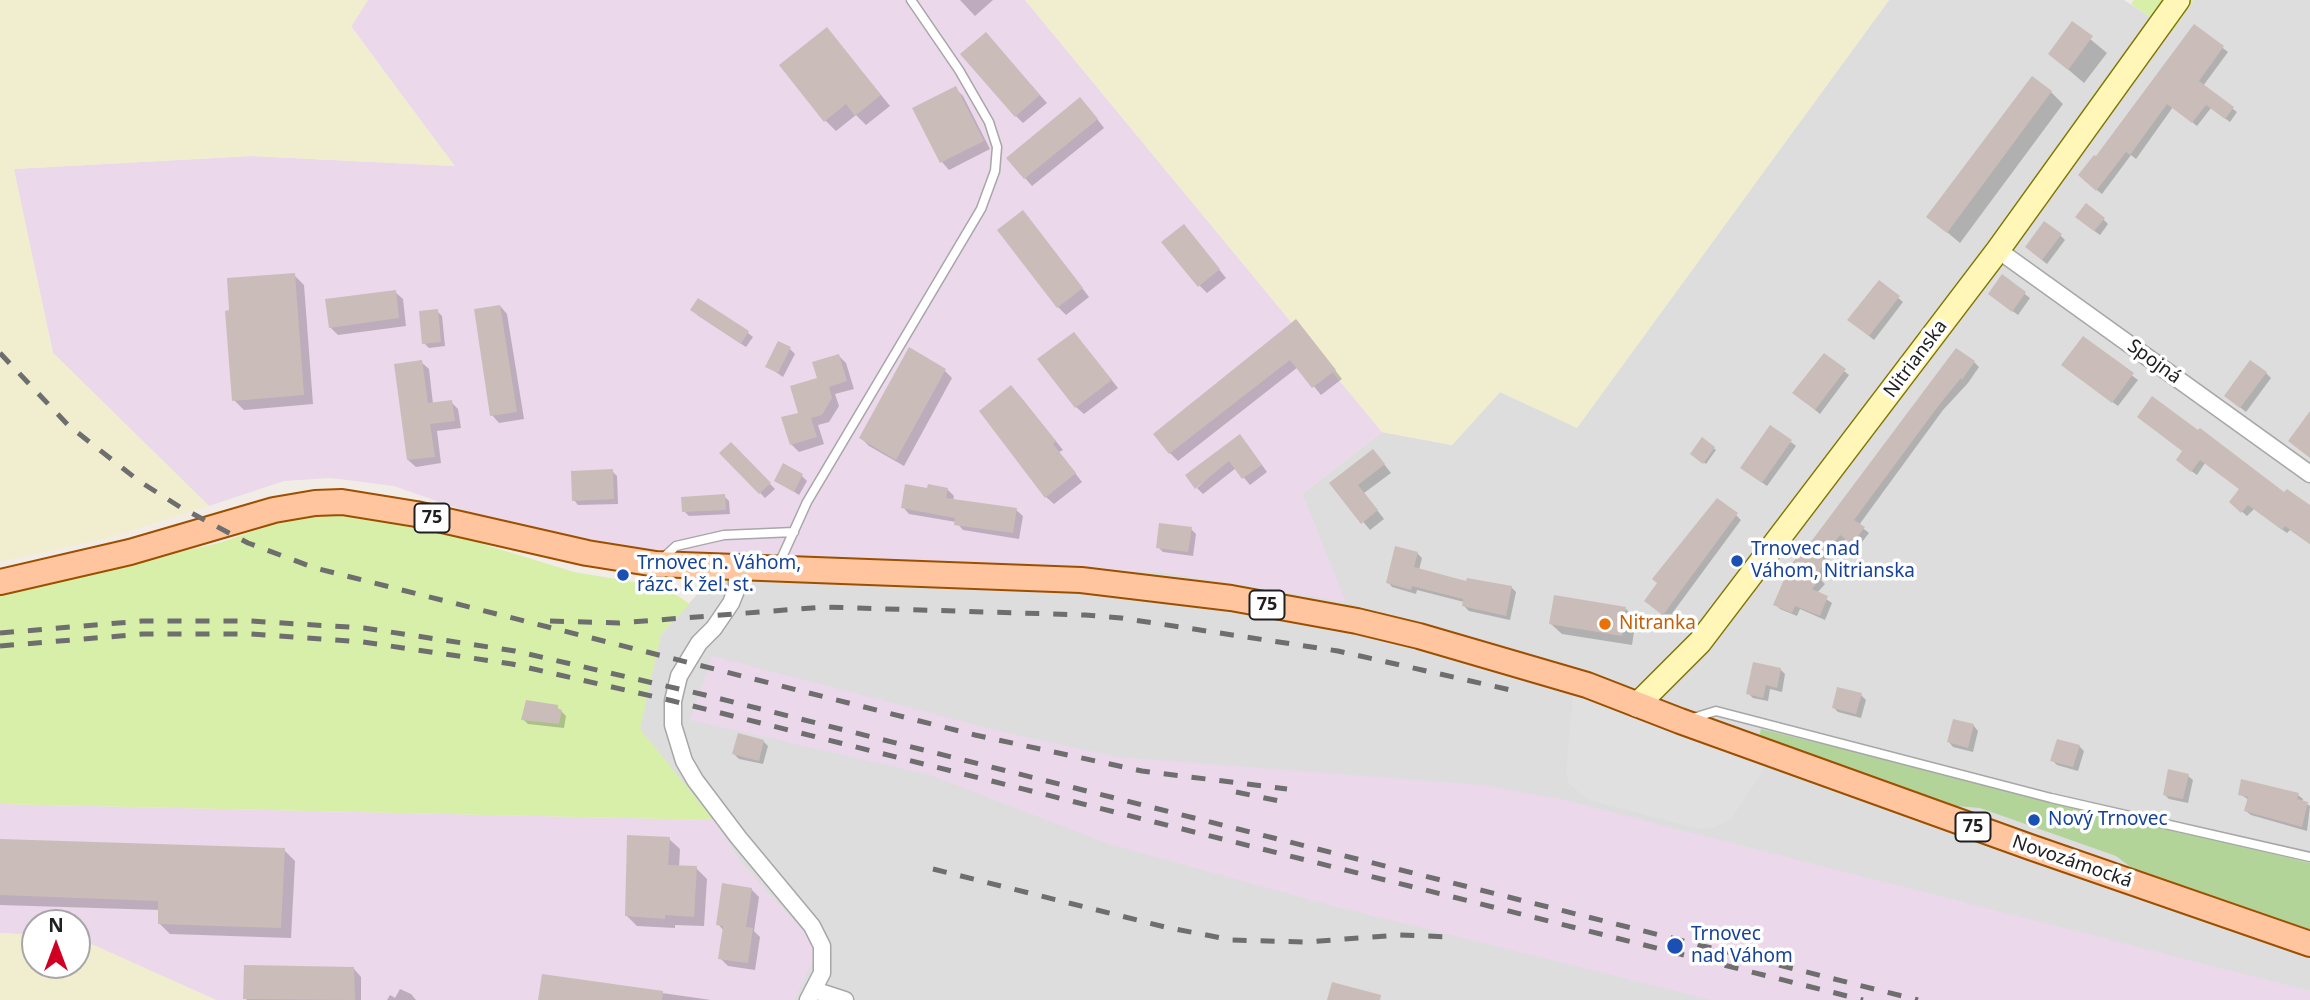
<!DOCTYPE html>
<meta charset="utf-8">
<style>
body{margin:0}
#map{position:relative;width:2310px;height:1000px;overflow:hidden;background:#f2ece6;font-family:"Noto Sans",sans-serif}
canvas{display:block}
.north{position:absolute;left:21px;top:909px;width:70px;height:70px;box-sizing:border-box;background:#fff;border:2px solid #a6a6a6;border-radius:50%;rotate:0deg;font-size:19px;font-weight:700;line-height:28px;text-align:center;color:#202020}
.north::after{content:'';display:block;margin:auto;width:24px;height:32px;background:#d10023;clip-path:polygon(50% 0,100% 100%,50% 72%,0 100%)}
</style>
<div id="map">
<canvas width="2310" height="1000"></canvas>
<div class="north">N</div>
</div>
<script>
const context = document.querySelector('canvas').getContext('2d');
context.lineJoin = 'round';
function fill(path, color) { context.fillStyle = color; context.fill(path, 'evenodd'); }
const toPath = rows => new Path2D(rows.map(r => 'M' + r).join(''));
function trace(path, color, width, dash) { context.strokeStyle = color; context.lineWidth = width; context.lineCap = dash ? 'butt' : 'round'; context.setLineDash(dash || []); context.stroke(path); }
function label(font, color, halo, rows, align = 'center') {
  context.font = font + ' "Noto Sans",sans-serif'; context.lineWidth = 7; context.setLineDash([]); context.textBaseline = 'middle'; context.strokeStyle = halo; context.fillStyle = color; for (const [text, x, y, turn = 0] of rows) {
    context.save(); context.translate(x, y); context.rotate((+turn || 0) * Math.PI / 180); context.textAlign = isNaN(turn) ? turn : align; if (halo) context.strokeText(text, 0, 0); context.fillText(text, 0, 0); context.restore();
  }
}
fill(toPath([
 [1889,0,2124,0,2172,31,2194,0,2310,0,2310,1000,794,1000,818,948,740,862,714,820,639,729,661,634,735,553,1162,572,1345,601,1302,494,1382,432,1452,445,1500,392,1577,427]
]), '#dedddd');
fill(toPath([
 [368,0,1025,0,1382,432,1302,494,1346,602,1162,572,612,548,494,521,394,486,331,478,284,481,209,506,53,353,13,169,251,156,454,166,351,26],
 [712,656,1007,733,1117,757,1482,785,1560,799,2310,991,2310,1000,1711,1000,1318,902,1109,844,927,774,690,720],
 [0,804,714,820,740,862,819,948,794,1000,216,1000,77,938,77,923,35,923,35,935,0,933]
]), '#ebd8eb');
fill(toPath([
 [0,0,368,0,351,27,455,166,251,156,14,169,53,353,209,506,108,538,0,562],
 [1025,0,1889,0,1577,428,1500,392,1452,445,1382,432],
 [0,933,35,935,35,965,77,965,78,938,216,1000,0,1000]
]), '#f1eed0');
fill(toPath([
 [2134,0,2194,0,2172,32,2131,4],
 [363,515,411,522,574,572,664,587,690,604,661,634,640,729,714,820,0,804,0,593,219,543,298,516]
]), '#d7efa9');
fill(toPath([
 [1761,729,2310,863,2310,934,2136,871,2116,856,1980,808,1943,805,1759,737]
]), '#b3d498');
fill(toPath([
 [1573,690,1770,761,1731,819,1713,828,1699,829,1587,799,1569,784,1566,773]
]), '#e0e0e0');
fill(toPath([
 [960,0,993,0,975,16],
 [2072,24,2107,53,2084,83,2050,54],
 [2194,26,2228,52,2203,86,2237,112,2230,122,2211,108,2197,126,2173,107,2136,159,2131,155,2102,194,2084,180,2096,159],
 [827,29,890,106,866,125,856,115,836,131,825,120],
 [993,42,1047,103,1023,123,1016,116],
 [955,88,963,96,990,149,949,170,942,162],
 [2051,92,2063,104,1960,243,1929,217],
 [1088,107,1104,128,1032,186,1025,178],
 [2103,219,2108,224,2100,235,2082,222],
 [1030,220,1089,297,1066,315,1058,307],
 [1191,234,1226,278,1207,293,1199,285],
 [2060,235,2065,240,2047,264,2032,252],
 [294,275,304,285,313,404,244,410,234,400],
 [2002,277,2030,298,2018,315,1995,298],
 [1879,282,1903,302,1874,340,1854,324],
 [395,292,403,299,406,326,338,335,330,327],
 [699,300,748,333,753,337,746,347,697,315],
 [500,306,507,314,524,419,499,423,492,415],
 [437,311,442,316,445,346,429,348,424,343],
 [1303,329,1342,379,1321,395,1298,367,1178,461,1170,453,1155,434],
 [2083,339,2138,380,2118,406,2068,370],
 [1081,342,1118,388,1084,414,1076,407],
 [790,349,795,354,783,377,767,366],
 [839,356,846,363,854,389,835,394,839,406,829,422,818,425,824,444,799,452,791,444,800,414,819,379],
 [421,362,429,369,433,404,451,402,458,409,461,428,437,431,441,463,416,467,408,460],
 [1974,362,1979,367,1968,383,1943,410,1859,525,1869,533,1858,547,1846,539,1826,563,1830,567,1821,580,1825,584,1817,593,1832,603,1825,620,1800,609,1797,616,1780,609,1776,605,1807,550],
 [944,370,952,378,904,466,869,446,861,438],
 [1844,371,1849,375,1820,414,1799,397],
 [2266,373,2271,378,2246,412,2231,400],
 [1019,395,1063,450,1059,452,1082,482,1054,504,1046,497],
 [1703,440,1716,450,1706,464,1692,454],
 [1791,442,1796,446,1767,486,1747,472],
 [1246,443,1267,472,1250,485,1236,468,1203,494,1197,488],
 [731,444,775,489,765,498,722,453],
 [2184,452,2310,507,2310,544,2290,530,2287,533,2254,509,2247,516,2231,502,2241,489,2205,463,2197,475,2183,465],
 [1380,459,1391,473,1364,493,1384,519,1370,530,1332,484],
 [612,471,617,476,618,504,578,505,574,500],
 [802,476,807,481,799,495,776,480],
 [928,490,948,490,954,496,953,501,1016,510,1023,516,1019,539,963,530,956,522,909,514,903,507],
 [724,496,729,501,730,514,689,516,684,511],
 [1736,515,1741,520,1668,619,1651,606,1659,583],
 [1191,529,1196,534,1193,556,1163,552,1158,547],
 [1417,553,1422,558,1419,570,1468,583,1511,587,1516,592,1510,620,1469,611,1464,606,1464,602,1417,590,1416,594,1392,587,1388,582],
 [1626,609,1636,619,1632,645,1562,634,1551,624],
 [1780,669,1785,674,1782,692,1770,689,1768,701,1753,698,1748,693],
 [1861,695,1866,700,1861,718,1838,712,1834,708],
 [557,707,566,716,564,728,528,724,523,719],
 [1954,721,1974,726,1978,731,1973,752,1953,747,1949,742],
 [763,741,768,746,763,764,739,759,734,754],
 [2079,746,2084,751,2078,771,2057,765,2052,760],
 [2188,776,2193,780,2188,803,2169,799,2164,794],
 [2240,794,2298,795,2303,799,2302,802,2310,806,2307,831,2251,815,2246,811,2249,800],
 [669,839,680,849,679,867,696,868,707,879,704,926,675,925,675,928,637,926,626,915],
 [0,841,284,850,295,861,291,938,170,934,159,923,160,910,0,905],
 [751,889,759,897,754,931,760,937,755,970,728,966,720,958,724,931,718,924],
 [354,969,361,977,361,1000,247,1000,245,998],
 [543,976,711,1000,540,1000],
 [400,989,411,994,416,1000,387,1000,390,995,395,998]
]), '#0003');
fill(toPath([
 [2072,21,2093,36,2068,70,2048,54],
 [2194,24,2224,46,2199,81,2234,107,2225,119,2206,105,2192,123,2167,104,2130,155,2126,152,2096,191,2078,175,2094,155,2096,156],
 [827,27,881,95,855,116,846,104,824,122,779,65],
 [986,32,1040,95,1015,117,960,54],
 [2032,76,2052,91,1947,233,1926,217],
 [956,86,984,141,940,163,912,108],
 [1080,97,1098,119,1024,179,1006,158],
 [2086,203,2105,218,2094,231,2075,217],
 [1023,210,1083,288,1057,308,997,230],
 [2044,221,2062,234,2042,260,2025,247],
 [1184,224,1220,269,1198,287,1161,242],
 [295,273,304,395,232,401,225,311,229,310,227,278],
 [2002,274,2026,292,2012,312,1988,294],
 [1879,280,1900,296,1869,336,1847,320],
 [396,290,399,318,329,328,325,299],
 [698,298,749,331,741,344,690,310],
 [500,305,517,412,490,416,474,309],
 [438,309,441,342,422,344,419,311],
 [1296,319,1336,370,1312,388,1290,360,1169,454,1153,434],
 [1074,332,1112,380,1075,408,1037,359],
 [2083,336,2134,373,2112,403,2061,365],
 [778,341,791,347,778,373,765,367],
 [909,347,946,369,896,460,859,438],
 [1956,348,1975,361,1962,380,1961,378,1939,405,1854,520,1865,527,1852,544,1840,535,1822,558,1826,561,1817,575,1821,578,1812,589,1828,596,1820,616,1795,606,1792,613,1773,605,1789,568,1804,546,1807,547],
 [1824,353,1846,369,1815,410,1792,393],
 [839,354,847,381,829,387,832,398,822,415,811,418,817,437,790,445,781,417,798,413,790,386,817,378,812,362],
 [422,360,428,403,452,400,455,421,430,424,435,457,407,460,394,364],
 [2250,360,2267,372,2240,408,2224,396],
 [1011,385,1056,441,1053,444,1076,473,1045,498,979,411],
 [2152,396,2198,430,2200,428,2284,492,2287,489,2310,505,2310,544,2285,526,2282,530,2248,505,2241,513,2229,502,2239,489,2200,460,2191,472,2176,460,2182,451,2137,417],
 [2310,411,2310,458,2288,441],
 [1770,425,1792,440,1762,483,1740,468],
 [1240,434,1262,465,1242,479,1229,461,1195,489,1185,475],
 [1702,437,1715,447,1703,464,1690,454],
 [731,442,771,483,759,494,719,453],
 [1373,449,1385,464,1358,485,1378,510,1361,524,1329,483],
 [783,463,803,474,794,492,774,481],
 [613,469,614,499,572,501,571,471],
 [905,484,927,488,928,484,948,488,946,498,1017,508,1013,533,954,525,955,518,901,508],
 [725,494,726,510,682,512,681,497],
 [1717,498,1738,513,1663,615,1644,601,1657,583,1652,579],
 [1159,523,1192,527,1188,552,1156,548],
 [1395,546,1418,552,1414,567,1466,581,1467,578,1512,586,1506,616,1462,606,1463,599,1412,586,1411,590,1386,583],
 [1554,595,1626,607,1622,636,1549,624],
 [1753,662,1781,668,1777,688,1766,685,1763,698,1746,694],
 [1837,687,1862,693,1856,714,1832,708],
 [526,700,558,705,558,709,562,710,559,724,521,720],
 [1953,719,1974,724,1968,748,1947,742],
 [738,733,764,740,759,761,732,754],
 [2057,739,2080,745,2073,767,2050,761],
 [2168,769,2189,774,2183,799,2163,795],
 [2241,779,2299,793,2297,799,2308,802,2302,827,2244,811,2248,797,2238,795],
 [627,835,670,837,668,865,697,866,694,917,665,915,665,919,625,916],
 [0,839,285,848,281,928,158,924,158,901,0,895],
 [722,883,752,888,746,927,753,928,748,963,718,959,723,926,716,925],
 [244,965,354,967,355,1000,243,999],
 [542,974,663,991,662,1000,538,1000],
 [1332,982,1381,995,1380,1000,1327,1000]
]), '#cabdb9');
const service = toPath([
 [663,558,676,546,724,535,794,532],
 [778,566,807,502,981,209,995,171,997,147,989,122,959,70,911,0],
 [1693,718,1716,711,2051,798,2310,857]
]);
const minor = toPath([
 [1998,250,2310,474],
 [737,568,737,588,731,603,714,628,699,643,679,676,673,701,673,725,684,761,695,780,738,837,812,926,822,946,822,973,808,1000],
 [814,990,845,1000]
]);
const secondary = toPath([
 [1637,705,1700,642,1998,250,2178,0]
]);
const primary = toPath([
 [0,582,130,552,274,510,315,503,342,502,416,514,587,553,656,564,1081,580,1231,598,1357,621,1419,636,1587,685,1680,721,2030,847,2310,944]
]);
trace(service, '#a7a7a7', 11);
trace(minor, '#a7a7a7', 19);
trace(secondary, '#7f7700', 26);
trace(primary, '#9d4f00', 28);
trace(service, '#fff', 8);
trace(minor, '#fff', 16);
trace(secondary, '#fff6b7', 23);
trace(primary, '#ffc59e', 24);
trace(toPath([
 [0,353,68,425,139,481,180,507,248,543,315,568,975,735,1142,771,1287,789],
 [550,621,619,623,824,607,1085,615,1121,618,1338,651,1515,691],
 [0,633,142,621,250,621,364,628,515,651,705,695,1918,1000],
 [0,646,143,634,250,634,363,642,512,664,673,701,1863,1000],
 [1236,792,1284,802],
 [933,869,1165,927,1232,940,1306,942,1398,935,1452,937]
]), '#6e6e6e', 5, [14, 14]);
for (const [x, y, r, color] of [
 [1737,561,7,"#1a4fb4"],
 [623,575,7,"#1a4fb4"],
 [1605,624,7,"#e8710a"],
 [2034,820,7,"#1a4fb4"],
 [1675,946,9,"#1a4fb4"]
]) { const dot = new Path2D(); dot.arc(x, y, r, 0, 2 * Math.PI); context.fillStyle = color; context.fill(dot); trace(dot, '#fff', 2.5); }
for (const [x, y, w] of [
 [432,518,35],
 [1267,605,35],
 [1973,827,35]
]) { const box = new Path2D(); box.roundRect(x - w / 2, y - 14.5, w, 29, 5); context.fillStyle = '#fff'; context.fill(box); trace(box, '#202020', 2); }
label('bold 18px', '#202020', null, [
 ["75",432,518],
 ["75",1267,605],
 ["75",1973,827]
]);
label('19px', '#202020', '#fff', [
 ["Nitrianska",1916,359,-53],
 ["Spojná",2154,362,36],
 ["Novozámocká",2072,862,19]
]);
label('19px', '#164399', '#fff', [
 ["Trnovec nad",1751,550],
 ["Váhom, Nitrianska",1751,572],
 ["Trnovec n. Váhom,",637,564],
 ["rázc. k žel. st.",637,586],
 ["Nový Trnovec",2048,820],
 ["Trnovec",1691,935],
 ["nad Váhom",1691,957]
], 'left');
label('19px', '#c56008', '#fff', [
 ["Nitranka",1619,624]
], 'left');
</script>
